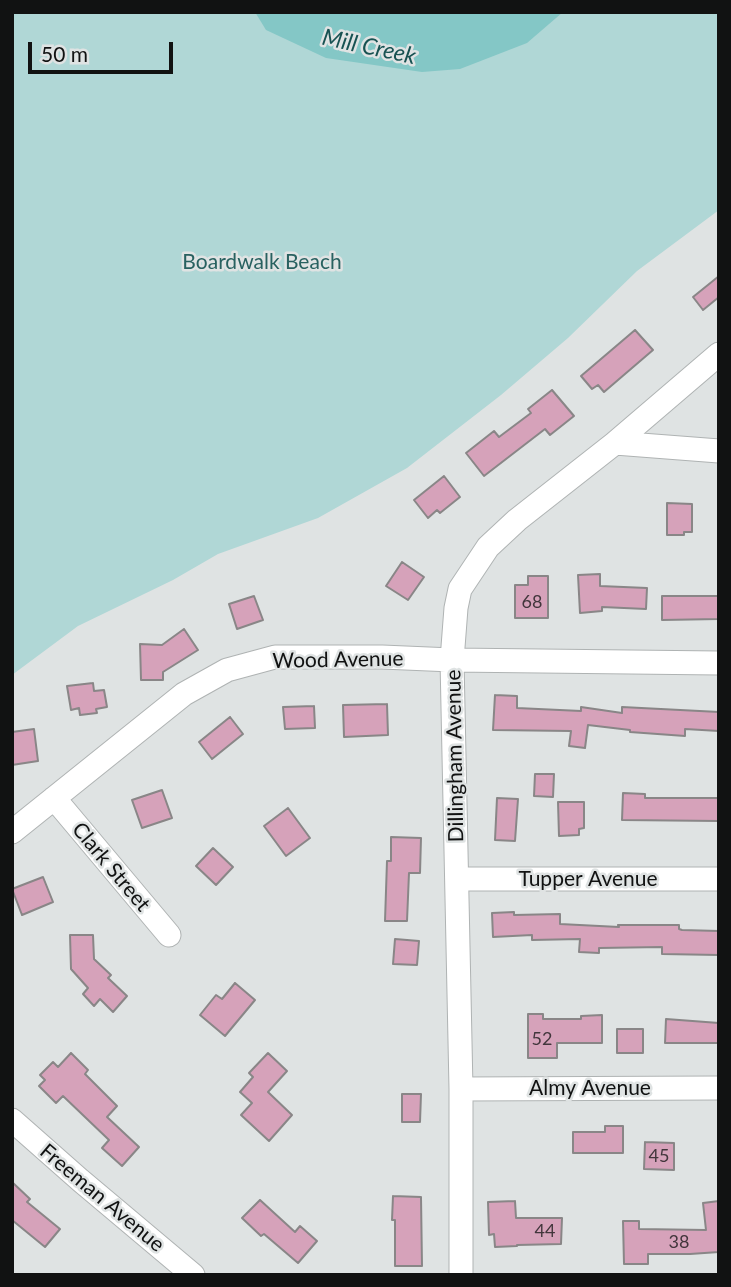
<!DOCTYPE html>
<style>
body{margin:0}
#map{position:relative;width:731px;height:1287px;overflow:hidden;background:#dfe3e3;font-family:Lato,sans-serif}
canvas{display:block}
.frame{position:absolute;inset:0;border:14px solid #111212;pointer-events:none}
.scale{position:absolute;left:28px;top:42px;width:145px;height:32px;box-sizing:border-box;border:4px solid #111212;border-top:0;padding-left:9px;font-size:21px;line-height:24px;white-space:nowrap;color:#111212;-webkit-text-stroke:5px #dfe3e3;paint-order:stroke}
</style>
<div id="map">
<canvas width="731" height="1287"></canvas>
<div class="frame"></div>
<div class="scale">50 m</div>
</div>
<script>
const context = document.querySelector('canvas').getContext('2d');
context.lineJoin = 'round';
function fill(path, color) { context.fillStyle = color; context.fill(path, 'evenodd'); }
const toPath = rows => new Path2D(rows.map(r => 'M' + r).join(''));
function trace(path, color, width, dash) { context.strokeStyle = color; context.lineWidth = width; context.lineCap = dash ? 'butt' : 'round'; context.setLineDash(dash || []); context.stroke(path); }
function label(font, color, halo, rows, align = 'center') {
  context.font = font + ' Lato,sans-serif'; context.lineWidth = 5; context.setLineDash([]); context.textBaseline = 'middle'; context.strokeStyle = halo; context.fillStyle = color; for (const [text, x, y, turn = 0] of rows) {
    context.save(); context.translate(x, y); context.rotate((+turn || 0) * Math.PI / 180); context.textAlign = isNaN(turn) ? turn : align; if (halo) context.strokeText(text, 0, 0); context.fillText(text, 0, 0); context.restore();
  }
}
fill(toPath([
 [12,12,719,12,719,210,637,271,568,338,501,395,407,468,318,518,218,554,173,580,78,626,12,675]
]), '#b0d7d6');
fill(toPath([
 [255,12,563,12,527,43,460,69,422,72,326,58,266,30]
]), '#84c7c6');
const building = toPath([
 [719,276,719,297,703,310,693,297,719,276],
 [635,330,653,350,604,392,598,385,592,389,581,376,635,330],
 [552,390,574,416,550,435,545,429,484,476,466,453,494,431,499,437,531,413,528,409,552,390],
 [444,476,460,497,440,513,437,510,428,518,414,500,444,476],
 [667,503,692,504,692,532,684,532,684,535,667,535,667,503],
 [402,562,424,577,408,600,386,586,402,562],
 [600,574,600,586,647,588,646,609,602,607,602,611,580,613,578,575,600,574],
 [528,576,548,576,548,618,515,618,515,585,528,585,528,576],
 [254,596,263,620,237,629,229,604,254,596],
 [662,596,719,596,719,619,662,620,662,596],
 [184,629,198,650,163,672,163,680,141,680,140,644,162,645,184,629],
 [93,683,94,691,104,690,107,707,96,709,97,713,80,715,79,708,71,710,67,686,93,683],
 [495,695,517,696,517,708,581,711,581,707,622,713,622,707,719,712,719,731,685,729,685,736,630,732,630,730,588,725,585,748,569,746,571,731,493,730,495,695],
 [387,704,388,735,344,737,343,705,387,704],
 [314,706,315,728,285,729,283,707,314,706],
 [230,717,243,734,212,759,199,742,230,717],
 [34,729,38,761,12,765,12,732,34,729],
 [535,774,554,774,553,797,534,796,535,774],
 [162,790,172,818,142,828,132,800,162,790],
 [623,793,645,794,645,798,719,798,719,821,622,820,623,793],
 [497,798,518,799,515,841,495,840,497,798],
 [558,802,584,802,584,828,579,829,579,835,559,836,558,802],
 [288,808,310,838,286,856,264,826,288,808],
 [391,837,421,838,420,873,409,873,407,921,385,921,387,861,391,861,391,837],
 [213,848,233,867,216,885,196,866,213,848],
 [43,877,53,902,22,915,12,889,43,877],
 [514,912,514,915,560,914,560,924,619,927,618,925,679,925,679,929,682,930,719,931,719,955,662,954,662,947,599,948,599,953,579,952,580,939,532,940,532,935,493,937,492,913,514,912],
 [70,935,93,935,94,959,111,975,108,978,127,996,113,1012,100,999,94,1006,83,994,88,988,71,969,70,935],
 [395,939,419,941,417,965,393,964,395,939],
 [235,983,255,1000,225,1036,200,1015,216,995,222,999,235,983],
 [528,1014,543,1014,543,1019,581,1019,581,1016,602,1015,602,1043,557,1043,557,1058,528,1058,528,1014],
 [666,1019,719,1023,719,1043,665,1043,666,1019],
 [617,1029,643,1029,643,1053,617,1053,617,1029],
 [71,1053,88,1070,85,1074,117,1106,107,1117,139,1147,122,1166,102,1148,109,1140,63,1096,56,1103,39,1086,45,1080,40,1075,53,1062,58,1067,71,1053],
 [268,1053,287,1071,268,1092,292,1115,269,1141,241,1115,252,1103,240,1092,253,1077,249,1073,268,1053],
 [402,1094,421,1094,420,1122,402,1122,402,1094],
 [605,1126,623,1126,623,1153,573,1153,573,1132,605,1132,605,1126],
 [645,1142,674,1143,674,1170,644,1169,645,1142],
 [12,1182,30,1199,27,1202,60,1229,45,1247,12,1220,12,1182],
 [393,1196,421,1197,422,1266,395,1266,395,1220,392,1220,393,1196],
 [260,1200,295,1232,300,1226,317,1241,298,1263,264,1234,261,1236,242,1218,260,1200],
 [515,1201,516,1218,562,1218,561,1244,517,1245,517,1246,495,1247,494,1234,489,1235,488,1202,515,1201],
 [719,1201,719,1252,690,1254,648,1254,648,1264,624,1264,623,1221,639,1221,639,1229,706,1230,703,1203,719,1201]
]);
fill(building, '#d6a2ba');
trace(building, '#898687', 2);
const minor = toPath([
 [615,443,719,451],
 [54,798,169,935],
 [12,832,184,694,227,670,275,657,382,657,452,660,719,663],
 [457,879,719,879],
 [461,1089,719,1088],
 [12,1120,80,1180,193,1275],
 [461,1275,461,1089,452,660,456,608,460,589,488,547,517,520,615,443,719,354]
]);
trace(minor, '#afb3b3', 25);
trace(minor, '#fff', 23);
label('18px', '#42363c', null, [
 ["68",532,602],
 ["52",542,1039],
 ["45",659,1156],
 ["44",545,1231],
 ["38",679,1242]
]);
label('21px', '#286160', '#dfe3e3', [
 ["Boardwalk Beach",262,262]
]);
label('21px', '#111212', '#dfe3e3', [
 ["Wood Avenue",338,660,-1],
 ["Dillingham Avenue",455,756,-91],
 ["Clark Street",111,867,50],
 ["Tupper Avenue",588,879],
 ["Almy Avenue",590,1088],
 ["Freeman Avenue",102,1198,40]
]);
label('italic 23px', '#175252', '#dfe3e3', [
 ["Mill Creek",369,47,12]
]);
</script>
